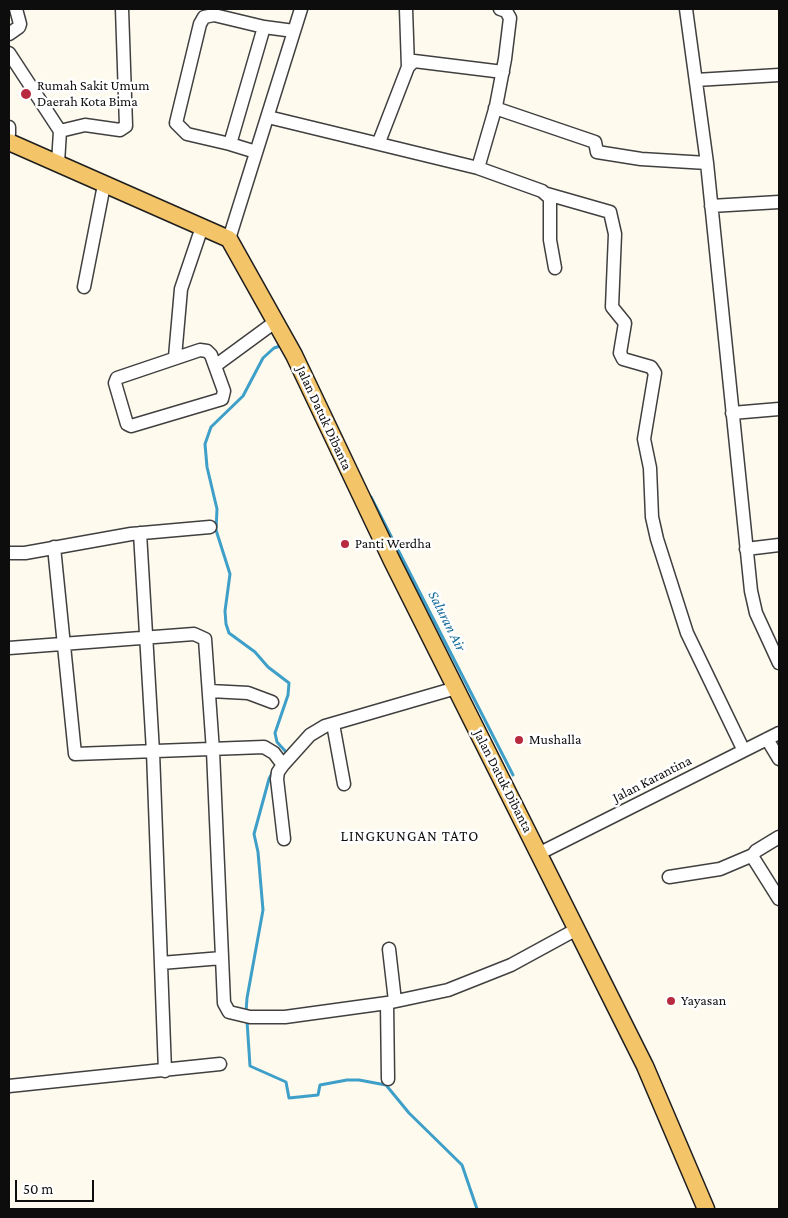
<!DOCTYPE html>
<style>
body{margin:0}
#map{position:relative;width:788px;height:1218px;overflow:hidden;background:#fefaee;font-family:"Crimson Pro",serif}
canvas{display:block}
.frame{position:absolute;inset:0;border:10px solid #0d0d0d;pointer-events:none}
.scale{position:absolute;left:15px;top:1180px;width:79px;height:22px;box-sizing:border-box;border:2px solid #0d0d0d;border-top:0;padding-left:6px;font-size:15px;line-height:18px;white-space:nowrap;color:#0d0d0d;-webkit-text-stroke:4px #fff;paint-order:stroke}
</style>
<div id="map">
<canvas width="788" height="1218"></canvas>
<div class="frame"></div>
<div class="scale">50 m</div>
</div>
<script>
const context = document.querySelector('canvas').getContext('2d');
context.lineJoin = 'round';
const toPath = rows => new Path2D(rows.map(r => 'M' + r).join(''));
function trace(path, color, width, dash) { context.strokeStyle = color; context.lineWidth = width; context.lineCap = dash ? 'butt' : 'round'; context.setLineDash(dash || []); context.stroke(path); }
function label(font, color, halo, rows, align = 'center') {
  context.font = font + ' "Crimson Pro",serif'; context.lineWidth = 5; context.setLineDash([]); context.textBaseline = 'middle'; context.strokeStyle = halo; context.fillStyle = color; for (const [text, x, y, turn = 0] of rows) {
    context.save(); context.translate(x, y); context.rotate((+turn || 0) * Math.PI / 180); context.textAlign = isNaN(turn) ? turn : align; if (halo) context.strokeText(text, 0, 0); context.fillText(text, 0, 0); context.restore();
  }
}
trace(toPath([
 [283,345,274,348,263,358,243,396,211,427,205,444,207,467,217,509,216,530,230,574,225,611,226,624,229,633,255,652,268,667,289,683,288,695,275,733,277,742,286,752,285,754],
 [371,497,513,775],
 [246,1012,247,998,263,910,258,852,254,834,269,779,273,771],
 [247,1021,250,1066,286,1082,289,1098,318,1095,320,1085,347,1080,359,1080,386,1085,409,1113,462,1165,477,1209]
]), '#3e9fc8', 3);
const minor = toPath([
 [406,9,408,67],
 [686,9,707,163,751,591,756,613,779,663],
 [9,34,19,27,20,24,16,9],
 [9,53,60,131,58,163],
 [696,80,779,75],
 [495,108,595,142,597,152,641,159,707,163],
 [268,117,478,168,542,191,550,198,550,240,555,268],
 [9,127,9,134],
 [60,131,85,125,120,130,126,126,122,9],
 [379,142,408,67,414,61,503,72],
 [230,144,187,134,176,123,200,24,204,17,214,15,264,27],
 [256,152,230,144,264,27,294,31],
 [478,168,496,106,505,59,510,18,506,11,500,9],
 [547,194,610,212,615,234,612,307,625,323,620,353,623,359,651,367,655,373,644,439,650,468,652,517,657,539,687,633,743,749],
 [711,206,779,202],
 [229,239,301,9],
 [84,287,104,185],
 [200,350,207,351,211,355,224,391,222,399,131,426,127,424,115,383,117,378,200,350],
 [175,357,181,289,202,227],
 [215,366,275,322],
 [732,413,779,409],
 [140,533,153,752,165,1071],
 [54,547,75,754,264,747,274,753,283,765,310,735,325,726,456,688],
 [746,549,779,545],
 [9,553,25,553,131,534,210,527],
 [9,648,194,634,205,639,213,751,224,1003,229,1012,250,1017,285,1017,387,1003,448,990,511,965,577,929],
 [210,691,248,693,272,702],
 [333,724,344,784],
 [767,739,779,759],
 [283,765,278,772,277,779,284,839],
 [779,837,756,851,752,856,779,899],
 [540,853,779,733],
 [669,877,720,869,753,855],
 [389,949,395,1001],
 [161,963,222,958],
 [387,1003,388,1079],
 [9,1086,220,1064]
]);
const major = toPath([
 [9,142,229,239,294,355,392,561,645,1066,706,1209]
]);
trace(minor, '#404040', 15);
trace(major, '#1e1e1e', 19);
trace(minor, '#fff', 12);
trace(major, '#f4c469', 16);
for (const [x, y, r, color] of [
 [26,94,6,"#b82a3f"],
 [345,544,5,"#b82a3f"],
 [519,740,5,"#b82a3f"],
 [671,1001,5,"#b82a3f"]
]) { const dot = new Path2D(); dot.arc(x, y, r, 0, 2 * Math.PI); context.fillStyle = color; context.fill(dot); trace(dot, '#fff', 2); }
label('14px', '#0d0d0d', '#fff', [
 ["Rumah Sakit Umum",37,86],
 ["Daerah Kota Bima",37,102],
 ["Panti Werdha",355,544],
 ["Mushalla",529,740],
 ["Yayasan",681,1001]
], 'left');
label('14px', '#0d0d0d', '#fff', [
 ["Jalan Datuk Dibanta",324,418,65],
 ["Jalan Karantina",652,779,-27],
 ["Jalan Datuk Dibanta",503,781,63]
]);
label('italic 15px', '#1b6f9b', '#fff', [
 ["Saluran Air",447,621,63]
]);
context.letterSpacing = '1px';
label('15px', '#0d0d0d', '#fff', [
 ["LINGKUNGAN TATO",410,836]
]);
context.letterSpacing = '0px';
</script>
